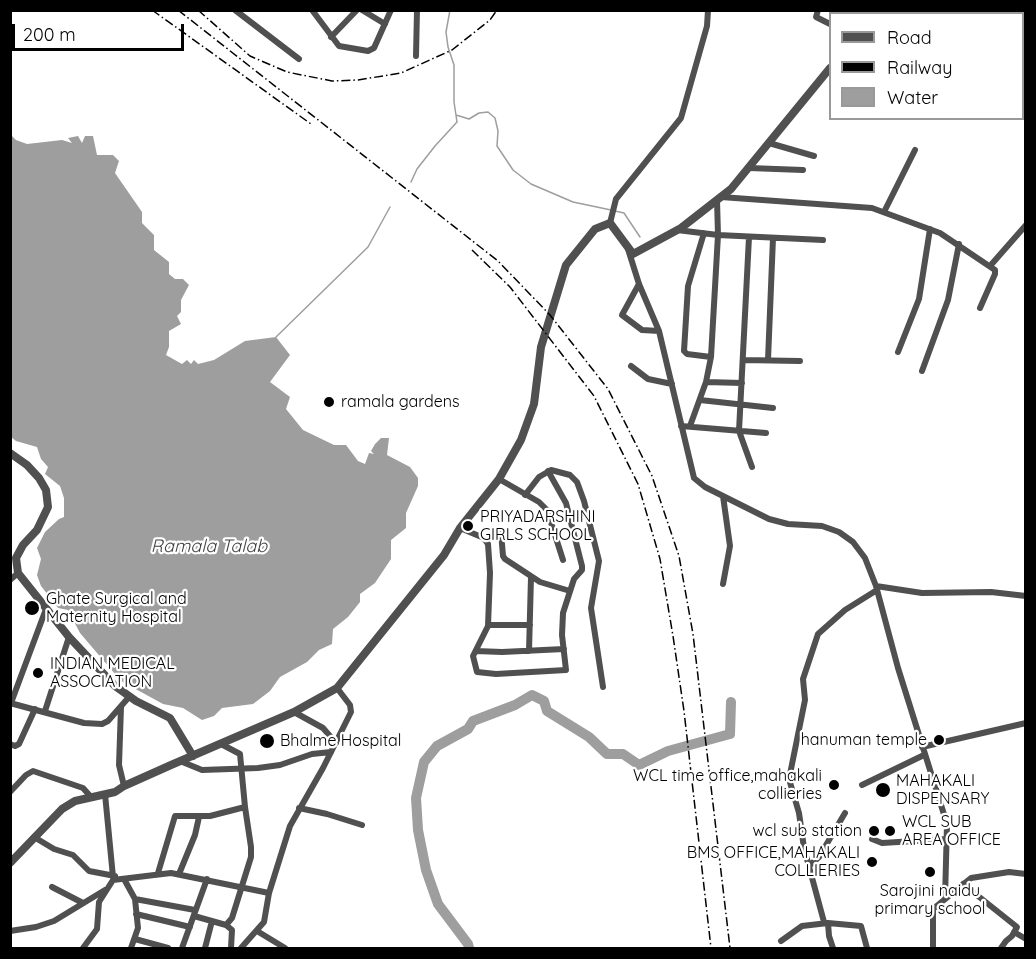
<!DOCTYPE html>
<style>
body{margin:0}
#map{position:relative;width:1036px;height:959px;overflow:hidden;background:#fff;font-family:Quicksand,sans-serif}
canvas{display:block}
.frame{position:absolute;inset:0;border:12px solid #000;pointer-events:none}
.legend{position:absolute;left:829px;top:12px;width:195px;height:108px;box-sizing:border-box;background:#fff;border:2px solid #999;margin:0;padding:8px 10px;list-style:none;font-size:18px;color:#000}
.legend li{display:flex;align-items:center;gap:12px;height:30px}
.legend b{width:30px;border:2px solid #999}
.scale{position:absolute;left:12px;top:24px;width:172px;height:27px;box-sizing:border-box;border:3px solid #000;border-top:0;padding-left:8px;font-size:18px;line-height:21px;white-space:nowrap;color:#000;-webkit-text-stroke:4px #fff;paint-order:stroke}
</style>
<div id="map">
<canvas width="1036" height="959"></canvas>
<div class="frame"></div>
<ul class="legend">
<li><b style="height:8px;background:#505050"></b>Road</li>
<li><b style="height:8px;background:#000"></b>Railway</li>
<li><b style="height:16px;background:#9e9e9e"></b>Water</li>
</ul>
<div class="scale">200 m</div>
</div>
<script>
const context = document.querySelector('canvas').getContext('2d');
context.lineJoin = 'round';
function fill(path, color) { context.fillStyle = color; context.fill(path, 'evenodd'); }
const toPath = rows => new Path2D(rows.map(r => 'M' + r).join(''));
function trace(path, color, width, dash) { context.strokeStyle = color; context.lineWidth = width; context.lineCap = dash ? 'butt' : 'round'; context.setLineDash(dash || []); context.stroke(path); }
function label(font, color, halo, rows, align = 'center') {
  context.font = font + ' Quicksand,sans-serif'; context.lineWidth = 4.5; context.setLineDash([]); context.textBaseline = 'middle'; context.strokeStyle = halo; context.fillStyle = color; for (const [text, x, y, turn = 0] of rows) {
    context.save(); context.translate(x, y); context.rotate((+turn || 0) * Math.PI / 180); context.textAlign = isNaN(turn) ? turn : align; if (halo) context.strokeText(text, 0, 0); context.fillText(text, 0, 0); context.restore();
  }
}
fill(toPath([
 [11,135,16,140,27,144,62,140,72,143,68,138,78,136,82,143,85,136,93,136,97,155,113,155,119,161,115,173,142,212,142,223,154,235,154,250,169,262,169,274,175,279,183,279,189,285,181,300,181,312,177,316,181,324,169,331,169,347,166,355,182,364,187,360,191,364,194,360,198,364,214,360,245,341,276,337,290,355,270,382,290,397,286,409,303,430,334,445,346,445,358,461,365,464,369,453,374,454,371,451,375,444,381,438,389,438,387,455,410,467,418,478,418,486,406,513,406,528,391,540,391,559,375,583,360,594,360,602,348,617,333,629,332,644,319,650,307,662,280,677,270,691,253,704,222,708,214,716,202,720,183,708,163,704,121,681,80,633,68,610,58,608,41,586,37,575,41,559,37,548,45,532,59,519,64,517,64,498,60,486,45,474,48,467,41,459,37,447,16,441,11,437]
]), '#9e9e9e');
trace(toPath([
 [456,115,469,119,479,113,488,112,495,118,498,131,497,146,513,170,531,184,573,202,611,210],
 [411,182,417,169,435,146,457,122,454,102,454,65,448,47,446,32,450,10],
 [615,211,624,213,640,237],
 [276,337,368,247,390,207]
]), '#9e9e9e', 1.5);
trace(toPath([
 [469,948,468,944,438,904,426,870,418,830,416,798,424,762,437,746,468,729,473,721,515,705,532,695,544,701,547,711,589,737,607,754,623,754,639,765,668,751,730,734,731,702]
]), '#9e9e9e', 10);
trace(toPath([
 [235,10,299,59],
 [312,10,339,46,368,51,374,48,391,10],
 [362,10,385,24],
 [818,10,816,17,830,24],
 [854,14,855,10],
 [331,37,357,10],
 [416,56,417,10],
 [769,143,814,156],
 [749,168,803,170],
 [721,197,872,208,940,233,995,270,995,274,980,308],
 [884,212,915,150],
 [610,223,616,199,681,118,707,26,708,10],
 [677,230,718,235,823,240],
 [704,233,688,286,684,351,687,354,711,357],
 [749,237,739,431,752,467],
 [628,249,639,284,659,331,694,478,705,487,769,519,788,524,822,526,839,532,853,542,865,558,876,586,898,668,947,824,945,899],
 [990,266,1026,225],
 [639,284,622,315,642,330,659,331],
 [898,352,919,299,930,229],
 [743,360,800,361],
 [768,360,773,238],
 [631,366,648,379,672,384],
 [922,371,948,300,959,244],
 [706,382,742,383],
 [700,400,773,408],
 [681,426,766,433],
 [690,426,706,382,711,357,718,235,717,200],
 [499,479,539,502,547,510,563,560],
 [525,495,539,477,551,470,570,475,577,482,584,501,599,561,591,608,603,687],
 [723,496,730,546,723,584],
 [460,528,484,538,488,544,490,573,488,626,473,656,477,672,496,674,566,670,562,635,563,613,574,579,582,570,582,566,566,503,548,471],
 [501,532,503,556,505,559,540,582,570,591],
 [10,580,18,573],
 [876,586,922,593,991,592,1026,596],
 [489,625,530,625],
 [476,651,502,652,564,649],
 [529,651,531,577],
 [10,703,84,723,102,724,108,721,129,697],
 [11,703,46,609],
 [121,707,119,765,124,786],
 [45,711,69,637],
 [294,712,323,728,336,743],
 [10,744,15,746,19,744,35,709],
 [221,744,240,754,245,807,251,847,251,857,232,918,226,925,232,930,231,948],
 [922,747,1026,723],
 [180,761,202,770,258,768,280,765,312,754,331,752],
 [862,785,924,755],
 [10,792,26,775,33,771,83,788,91,797],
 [105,794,113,877],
 [299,808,327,814,362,825],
 [34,837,54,849,73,855,89,871,115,876],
 [872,839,882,843,947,839],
 [809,866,819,857,845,813],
 [158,873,175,816,210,816,245,807],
 [179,874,195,835,199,817],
 [124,879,135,899,138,928,131,948],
 [963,884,1017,927,1012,936,1006,941,1001,948],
 [52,887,83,903],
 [269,893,290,826,323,768,351,712,350,705,337,688],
 [135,899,195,910],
 [136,914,190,927],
 [194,916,226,925],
 [824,922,804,848,799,813,789,779,805,700,803,679,818,634,845,610,877,590],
 [828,923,829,936,833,948],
 [10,931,36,927,54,921,105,890],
 [257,931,285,948],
 [1014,932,1026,939],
 [135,939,168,948],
 [781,941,802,926,828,923,861,926,867,948],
 [83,948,97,929,99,902,113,880,171,873,269,893,264,922,241,948],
 [182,948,207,879],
 [205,948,212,921],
 [933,948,933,909,971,878,1009,872,1026,874]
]), '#505050', 6);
trace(toPath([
 [919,14,921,10],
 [10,453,27,465,39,478,46,490,48,507,37,530,23,545,16,558,18,573,69,637,115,686,136,701,170,718,193,756],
 [10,863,62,809,75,801,115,792,124,786,171,765,294,712,337,688,444,555,460,528,499,479,521,440,534,404,541,347,566,265,595,229,610,223,633,254,681,228,731,189,830,68]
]), '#505050', 8);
trace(toPath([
 [152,10,311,124],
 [178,10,498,261,550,315,608,389,652,476,679,556,693,634,730,948],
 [198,10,250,56,287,72,332,81,358,80,401,73,452,50,490,20,497,10],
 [472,250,510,287,594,396,638,484,660,559,673,636,684,711,711,948]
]), '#000', 1.5, [9, 3, 1.5, 3]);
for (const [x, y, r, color] of [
 [329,402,6,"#000"],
 [468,526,6,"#000"],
 [32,608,8,"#000"],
 [38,673,6,"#000"],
 [939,740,6,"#000"],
 [267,741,8,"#000"],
 [834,785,6,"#000"],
 [883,790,8,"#000"],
 [874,831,6,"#000"],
 [890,831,6,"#000"],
 [872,862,6,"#000"],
 [930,872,6,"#000"]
]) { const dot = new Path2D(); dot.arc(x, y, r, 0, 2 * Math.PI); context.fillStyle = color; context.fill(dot); trace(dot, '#fff', 2); }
label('16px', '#000', '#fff', [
 ["ramala gardens",341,402],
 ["PRIYADARSHINI",480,517],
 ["GIRLS SCHOOL",480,535],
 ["Ghate Surgical and",46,599],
 ["Maternity Hospital",46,617],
 ["INDIAN MEDICAL",50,664],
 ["ASSOCIATION",50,682],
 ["hanuman temple",927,740,"right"],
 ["Bhalme Hospital",280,741],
 ["WCL time office,mahakali",822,776,"right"],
 ["collieries",822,794,"right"],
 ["MAHAKALI",896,781],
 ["DISPENSARY",896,799],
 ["WCL SUB",902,822],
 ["AREA OFFICE",902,840],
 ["wcl sub station",862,831,"right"],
 ["BMS OFFICE,MAHAKALI",860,853,"right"],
 ["COLLIERIES",860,871,"right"],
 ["Sarojini naidu",930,891,"center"],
 ["primary school",930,909,"center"]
], 'left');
label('italic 18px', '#3f3f3f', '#fff', [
 ["Ramala Talab",209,547]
]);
</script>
